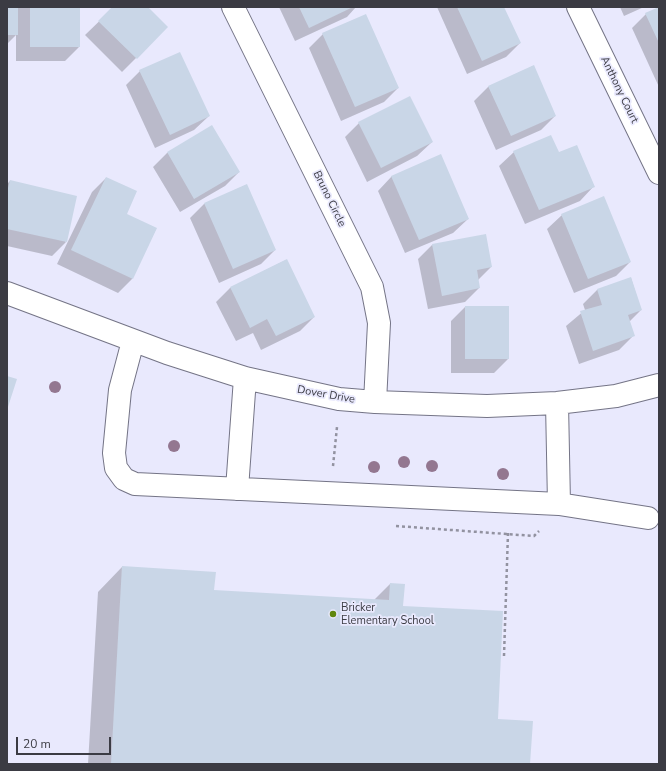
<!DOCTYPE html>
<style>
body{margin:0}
#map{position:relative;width:666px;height:771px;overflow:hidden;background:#e9e9fd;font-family:"Nunito Sans",sans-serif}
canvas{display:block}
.frame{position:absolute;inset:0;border:8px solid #3b3b43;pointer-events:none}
.scale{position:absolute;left:16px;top:737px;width:95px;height:18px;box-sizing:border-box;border:2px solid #3b3b43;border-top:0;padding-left:5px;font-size:12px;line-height:14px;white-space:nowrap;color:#3b3b43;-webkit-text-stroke:3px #e9e9fd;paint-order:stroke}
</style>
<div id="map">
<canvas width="666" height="771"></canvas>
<div class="frame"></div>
<div class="scale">20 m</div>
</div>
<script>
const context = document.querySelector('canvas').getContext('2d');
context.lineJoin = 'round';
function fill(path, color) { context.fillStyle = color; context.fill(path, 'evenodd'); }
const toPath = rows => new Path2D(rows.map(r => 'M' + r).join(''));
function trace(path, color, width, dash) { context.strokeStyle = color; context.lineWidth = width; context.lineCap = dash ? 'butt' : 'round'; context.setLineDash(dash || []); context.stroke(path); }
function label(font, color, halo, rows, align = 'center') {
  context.font = font + ' "Nunito Sans",sans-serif'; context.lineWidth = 3.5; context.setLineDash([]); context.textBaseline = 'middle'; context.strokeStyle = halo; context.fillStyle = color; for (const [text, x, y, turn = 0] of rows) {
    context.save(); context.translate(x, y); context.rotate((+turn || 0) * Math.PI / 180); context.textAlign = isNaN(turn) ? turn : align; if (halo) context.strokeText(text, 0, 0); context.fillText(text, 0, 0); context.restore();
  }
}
fill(toPath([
 [7,7,79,7,79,47,65,61,16,61,16,35,7,44],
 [114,7,147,7,167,27,122,72,85,35],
 [279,7,356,7,347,17,295,41],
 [437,7,503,7,520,43,506,57,467,74],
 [620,7,644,7,624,16],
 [659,8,659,87,632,28,646,14],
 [323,34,398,88,384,102,341,121,309,48],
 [533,66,555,116,541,130,496,150,474,101,488,87],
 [140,71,209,116,194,130,155,148,126,85],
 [359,123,432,142,417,156,367,182,345,137],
 [212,127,239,172,225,186,180,212,153,167,167,153],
 [514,152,559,154,594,186,580,201,525,224,499,166],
 [392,176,468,219,453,233,405,253,378,191],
 [106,178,125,215,156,229,132,279,118,293,57,264,92,192],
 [10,181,66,242,52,256,7,246,7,184],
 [246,185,275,250,261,264,219,283,190,218,204,204],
 [562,215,630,262,616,276,574,293,547,229],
 [432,245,491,267,478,280,479,288,465,302,428,309,418,259],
 [286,260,314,317,300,331,261,350,253,333,236,341,216,302,230,288],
 [631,278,641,310,629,322,633,336,619,350,579,364,566,326,585,310,583,304,597,290],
 [465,307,508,359,494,373,451,373,451,321],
 [122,567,213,591,374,600,390,584,402,607,497,720,529,764,88,764,98,592]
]), '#0003');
fill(toPath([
 [7,7,18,7,18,35,7,35],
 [30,7,80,7,80,47,30,47],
 [112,7,148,7,168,27,137,59,98,21],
 [299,7,353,7,309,28],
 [457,7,504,7,521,43,482,61],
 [659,7,659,43,645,13],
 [366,14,399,88,355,107,322,33],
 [180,52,210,116,170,135,139,70],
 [534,65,556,116,511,136,488,86],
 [410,96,433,142,381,168,358,122],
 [212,125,240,172,194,199,167,152],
 [551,135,559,152,577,145,595,187,539,210,513,151],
 [441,154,469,219,419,240,391,176],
 [106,177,137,191,127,214,157,228,133,279,71,250],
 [10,180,77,196,67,242,7,229,7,192],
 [247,184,276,250,233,269,204,203],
 [604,196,631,262,588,279,561,214],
 [486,234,492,267,477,270,480,288,442,296,432,244],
 [287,259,315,317,276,336,267,319,250,328,230,287],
 [631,277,642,310,628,315,635,336,593,351,580,311,602,305,597,289],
 [465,306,509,306,509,359,465,359],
 [7,376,17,379,7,410],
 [122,566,216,572,214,590,389,600,390,583,405,584,403,606,503,611,498,719,533,721,530,764,111,764]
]), '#c9d6e7');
const minor = toPath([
 [233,7,372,287,379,323,375,402],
 [578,7,659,173],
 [7,293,167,353,245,378,339,399,375,402,487,406,557,403,616,396,659,385],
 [133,341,120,390,114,453,116,468,124,479,135,484,559,504,648,518],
 [557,403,559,504],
 [237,489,245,378]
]);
trace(minor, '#747486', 24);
trace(toPath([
 [333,466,337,427],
 [396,526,534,536,539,531],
 [504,656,508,533]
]), '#9292a0', 2.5, [3, 3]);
trace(minor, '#fff', 22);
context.fillStyle = '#937790';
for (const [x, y] of [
 [55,387],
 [174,446],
 [404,462],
 [432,466],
 [374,467],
 [503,474]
]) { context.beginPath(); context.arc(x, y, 6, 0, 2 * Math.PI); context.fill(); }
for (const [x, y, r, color] of [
 [333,614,4,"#60870d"]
]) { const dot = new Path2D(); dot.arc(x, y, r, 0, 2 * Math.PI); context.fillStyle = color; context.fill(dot); trace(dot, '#e9e9fd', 1.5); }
label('11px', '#3b3b43', '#e9e9fd', [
 ["Anthony Court",619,90,64],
 ["Bruno Circle",329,199,64],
 ["Dover Drive",326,395,10]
]);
label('11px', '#3b3b43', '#e9e9fd', [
 ["Bricker",341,608],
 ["Elementary School",341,621]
], 'left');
</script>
